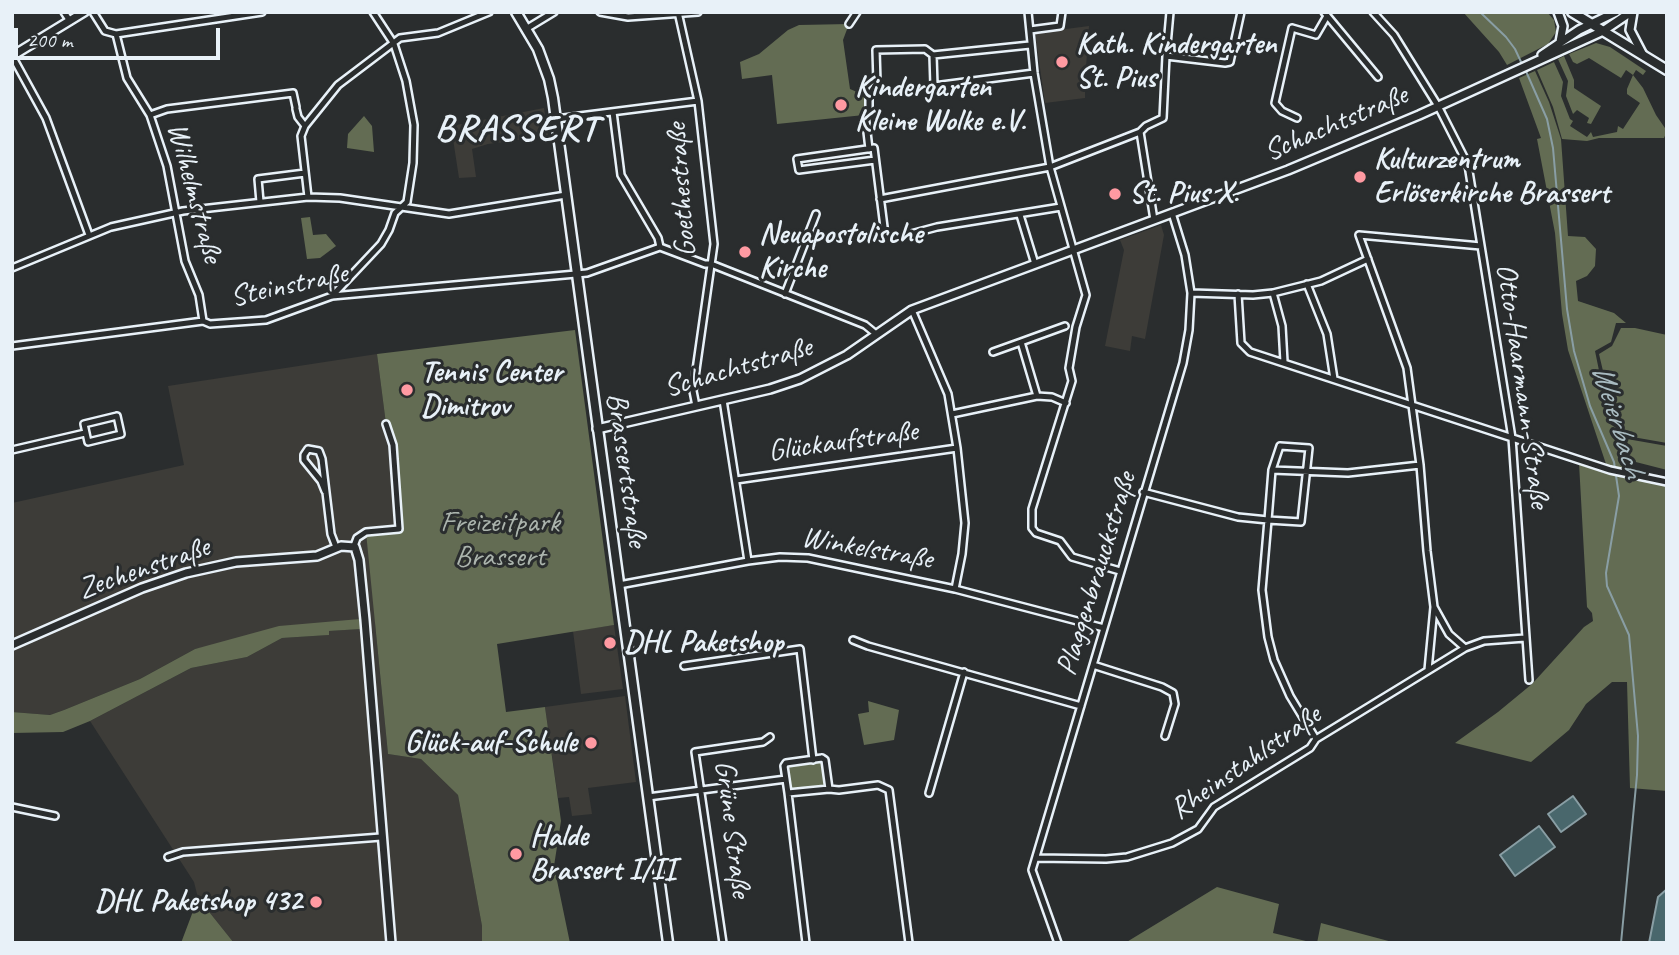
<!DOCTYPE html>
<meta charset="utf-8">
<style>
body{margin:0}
#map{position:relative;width:1679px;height:955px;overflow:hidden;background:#2a2d2e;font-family:Caveat,sans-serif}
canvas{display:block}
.frame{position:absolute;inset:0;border:14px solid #e8f1f8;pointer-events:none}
.scale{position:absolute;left:14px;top:28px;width:206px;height:32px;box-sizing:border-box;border:4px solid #e8f1f8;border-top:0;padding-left:9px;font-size:21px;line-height:24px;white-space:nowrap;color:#e8f1f8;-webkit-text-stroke:5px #2a2d2e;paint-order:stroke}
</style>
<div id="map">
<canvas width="1679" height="955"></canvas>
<div class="frame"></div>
<div class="scale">200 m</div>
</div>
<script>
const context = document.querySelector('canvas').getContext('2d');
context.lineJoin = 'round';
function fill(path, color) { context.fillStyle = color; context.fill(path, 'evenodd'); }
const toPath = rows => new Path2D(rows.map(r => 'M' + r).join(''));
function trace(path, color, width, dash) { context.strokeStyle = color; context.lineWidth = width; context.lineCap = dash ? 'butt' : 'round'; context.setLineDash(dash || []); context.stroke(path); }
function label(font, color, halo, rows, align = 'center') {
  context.font = font + ' Caveat,sans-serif'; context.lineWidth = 6; context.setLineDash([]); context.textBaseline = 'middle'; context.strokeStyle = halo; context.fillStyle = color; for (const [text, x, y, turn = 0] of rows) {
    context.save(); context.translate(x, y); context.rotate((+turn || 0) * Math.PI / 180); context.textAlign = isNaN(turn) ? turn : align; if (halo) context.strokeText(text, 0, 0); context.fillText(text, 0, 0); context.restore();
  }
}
fill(toPath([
 [1089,26,1085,81,1085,98,1045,103,1035,33],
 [544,108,548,136,488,144,472,149,476,177,459,178,451,126],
 [1161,225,1164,235,1145,339,1132,336,1130,351,1105,346,1124,250,1120,240],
 [377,354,386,424,393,445,399,529,375,623,388,754,421,759,458,795,482,926,482,943,234,943,198,898,194,882,90,721,191,668,247,657,282,638,328,635,328,631,360,629,360,619,195,649,140,679,64,710,50,715,12,712,12,503,184,465,168,386],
 [614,625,623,689,581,694,573,631],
 [625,696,636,782,588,788,592,814,572,816,569,797,558,798,545,707]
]), '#3d3c38');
fill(toPath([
 [1463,12,1547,12,1554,20,1556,32,1548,44,1507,65,1499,52],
 [849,24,843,40,850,89,864,95,864,115,777,124,772,75,742,79,740,62,759,54,788,30,799,25],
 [1596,43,1610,47,1646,71,1643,75,1636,70,1633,75,1643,88,1656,115,1667,131,1664,138,1599,138,1587,141,1562,139,1553,107,1537,70,1554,62,1563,82,1561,96,1570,119,1573,121,1570,126,1587,137,1591,132,1593,137,1617,132,1618,126,1623,129,1640,103,1627,94,1627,89,1633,75,1626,70,1621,78,1589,58,1577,64,1573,62,1569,54],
 [1564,56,1574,80,1574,88,1601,106,1591,124,1587,123,1589,118,1577,110,1573,114,1566,96,1568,81,1558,59],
 [1535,71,1549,102,1561,139,1568,236,1585,237,1596,249,1595,266,1587,276,1576,281,1578,301,1614,313,1626,323,1616,323,1611,342,1595,351,1610,424,1616,428,1626,470,1607,467,1568,350,1562,314,1555,233,1537,139,1541,138,1519,78],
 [364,116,372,126,374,152,347,148,348,134],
 [310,217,313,235,326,234,336,246,320,258,307,259,301,218],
 [1621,328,1635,328,1667,335,1667,443,1627,436,1615,422,1599,354,1612,346],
 [575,330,614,625,497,644,506,712,545,707,561,821,554,866,570,943,482,943,482,926,458,795,421,759,388,754,366,532,399,529,393,445,386,424,377,354],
 [1627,439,1667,446,1667,470,1628,460],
 [1579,463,1606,472,1667,486,1667,791,1630,788,1627,682,1612,682,1586,704,1569,730,1531,762,1455,743,1498,712,1532,684,1584,627,1593,621,1592,613,1587,607],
 [360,619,361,629,329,631,329,635,282,638,247,657,191,668,90,721,63,732,12,733,12,712,50,715,64,710,140,679,195,649,279,626],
 [868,701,899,710,894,740,864,745,858,714,869,712],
 [820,761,823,762,826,784,824,787,793,791,789,788,787,768,789,765],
 [1217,887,1279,904,1273,933,1314,943,1125,943],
 [198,898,234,943,181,943],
 [1321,923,1396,943,1317,943]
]), '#636c53');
const water = toPath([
 [1573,796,1586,814,1561,832,1548,814,1573,796],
 [1539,826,1555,847,1515,876,1500,855,1539,826],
 [1667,889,1667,943,1649,943,1658,897,1667,889]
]);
fill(water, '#49676c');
trace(water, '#899ea4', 2);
trace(toPath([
 [1480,12,1506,37,1515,49,1522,64],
 [1525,69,1547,119,1553,148,1567,309,1574,351,1590,406,1614,462,1619,496,1606,573,1607,586,1629,635,1638,736,1637,775,1621,943]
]), '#899ea4', 2);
const minor = toPath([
 [64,12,70,21],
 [93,12,105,31,116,34,127,78,150,115,167,166,185,261,199,295,203,321],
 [600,12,628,17,698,12],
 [678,12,698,101,714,244,693,391,696,406],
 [1028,12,1034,73,1050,167,1086,295,1076,327,1069,368,1072,381,1032,509,1032,528,1036,533,1060,541,1072,557,1120,571],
 [1324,12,1378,77],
 [1373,12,1394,35,1438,106,1468,165,1512,438,1529,680],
 [849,24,857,12],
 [526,29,554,12],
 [1030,30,1060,26,1062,12],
 [116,34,262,12],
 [1030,45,933,55,934,86,1034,73],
 [12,56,46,118,89,235],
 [1166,56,1225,63,1230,62,1241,12],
 [296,109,298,117,305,126],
 [613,112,621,175,658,238,660,247],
 [150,115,167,109,293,93,296,107],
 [1297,118,1282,111,1275,103,1292,28,1316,35,1327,16],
 [556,119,698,101],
 [869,149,865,115,869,110,869,95,877,83,876,50,925,49,933,55],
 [875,160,799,170,797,159,874,148,885,235,892,239,937,227,1061,207],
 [308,197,301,136,305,126,338,85,400,38,438,33,489,12],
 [880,199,1050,167,1140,132],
 [260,202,258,179,305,173],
 [1020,215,1035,264],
 [1154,220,1140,132,1146,126,1163,118,1166,56,1170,12],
 [12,268,111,227,183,211,308,197,340,198,449,214,566,195],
 [1307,284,1327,334,1334,379],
 [1191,293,1253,295,1273,293,1321,281,1368,259],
 [1273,293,1282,326,1284,362],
 [785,294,816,214],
 [1238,294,1241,343,1250,352,1610,470,1667,482],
 [332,296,381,244,389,230,395,213,407,202,413,163,414,125,406,81,394,44,373,12],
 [912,310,948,394,957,448,965,523,962,554,955,589],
 [1021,342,1065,326],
 [12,346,203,321,210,324,266,320,332,296,587,273,660,247,705,264,711,264,865,325,876,334],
 [993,352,1021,342,1037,396],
 [723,400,748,561],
 [952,414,1037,396,1052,397,1066,403],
 [117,416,121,434,88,442,84,424,117,416],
 [1280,446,1309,448,1301,522,1268,520,1272,470,1280,446],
 [12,450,85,433],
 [1272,470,1348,473,1420,465],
 [736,480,957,448],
 [325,491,321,481,304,460,304,455,308,449,319,451,322,459,331,534,336,547],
 [1143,492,1238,517,1268,520,1262,590,1268,637,1274,660,1290,696,1316,739],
 [354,546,357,538,366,532,399,529,393,445,386,424],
 [619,585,748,561,780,557,808,558,955,589,1104,628],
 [853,640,868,646,1081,706],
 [1465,648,1449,634,1434,607,1427,551,1420,465,1407,368,1359,235,1481,246],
 [1093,665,1162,687,1173,693,1175,704,1165,736],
 [684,666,800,649,813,760],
 [1428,670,1434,607],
 [822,758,825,760,829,789,788,793,784,766,786,763,822,758],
 [829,789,839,790,878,785,889,790,909,943],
 [788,793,806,943],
 [929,793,964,672],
 [648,797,786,779],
 [12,807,55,816],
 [168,857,183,852,381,837],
 [1036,858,1106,859,1127,857,1172,843,1198,829,1214,807,1310,748,1316,739,1465,648,1484,641,1525,638],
 [723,943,695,752,763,742,770,737],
 [1058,943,1032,870,1183,363,1189,330,1191,293,1185,255,1172,213]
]);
const tertiary = toPath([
 [1558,12,1563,26,1560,42],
 [1633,12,1630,30,1643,55],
 [1542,55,1579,30,1616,12],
 [12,56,84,12],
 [597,429,770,389,800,379,847,355,912,310,1288,170,1419,115,1603,31,1631,12],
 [12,645,142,588,186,573,236,562,317,556,341,546,355,547,359,560,365,620,391,943]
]);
const secondary = toPath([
 [516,12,538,49,549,79,553,98,668,943],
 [1572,12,1667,70]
]);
trace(minor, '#e8f1f8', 10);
trace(tertiary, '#e8f1f8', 12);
trace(secondary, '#e8f1f8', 13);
trace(minor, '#2a2d2e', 5);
trace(tertiary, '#2a2d2e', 7);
trace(secondary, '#2a2d2e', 8);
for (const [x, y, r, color] of [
 [1062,62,7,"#ff9aa2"],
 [841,105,7,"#ff9aa2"],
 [1360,177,7,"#ff9aa2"],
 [1115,194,7,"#ff9aa2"],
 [745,252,7,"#ff9aa2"],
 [407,390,7,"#ff9aa2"],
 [610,643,7,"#ff9aa2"],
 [591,743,7,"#ff9aa2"],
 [516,854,7,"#ff9aa2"],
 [316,902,7,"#ff9aa2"]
]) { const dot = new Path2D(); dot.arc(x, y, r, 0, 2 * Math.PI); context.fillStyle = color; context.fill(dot); trace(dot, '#2a2d2e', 2.5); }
label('bold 30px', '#e8f1f8', '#2a2d2e', [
 ["Kath. Kindergarten",1076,45],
 ["St. Pius",1076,79],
 ["Kindergarten",855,88],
 ["Kleine Wolke e.V.",855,122],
 ["Kulturzentrum",1374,160],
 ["Erlöserkirche Brassert",1374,194],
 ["St. Pius X.",1129,194],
 ["Neuapostolische",759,235],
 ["Kirche",759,269],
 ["Tennis Center",421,373],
 ["Dimitrov",421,407],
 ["DHL Paketshop",624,643],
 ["Glück-auf-Schule",577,743,"right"],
 ["Halde",530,837],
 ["Brassert I/II",530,871],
 ["DHL Paketshop 432",302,902,"right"]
], 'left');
label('30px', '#e8f1f8', '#2a2d2e', [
 ["Schachtstraße",1336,124,-23],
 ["Goethestraße",682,190,-94],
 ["Wilhelmstraße",194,193,75],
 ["Steinstraße",289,286,-12],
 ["Schachtstraße",738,368,-16],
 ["Otto-Haarmann-Straße",1522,386,82],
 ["Glückaufstraße",843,442,-8],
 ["Brassertstraße",626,470,82],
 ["Winkelstraße",867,549,10],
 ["Zechenstraße",144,569,-19],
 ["Plaggenbrauckstraße",1097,574,-73],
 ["Rheinstahlstraße",1246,763,-35],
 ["Grüne Straße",732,829,83]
]);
label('30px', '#acb5ae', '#2a2d2e', [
 ["Freizeitpark",500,523],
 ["Brassert",500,557]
]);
label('italic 32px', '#a8bac0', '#2a2d2e', [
 ["Weierbach",1617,421,73]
]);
context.letterSpacing = '2px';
label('bold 37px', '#e8f1f8', '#2a2d2e', [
 ["BRASSERT",517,130]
]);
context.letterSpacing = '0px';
</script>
